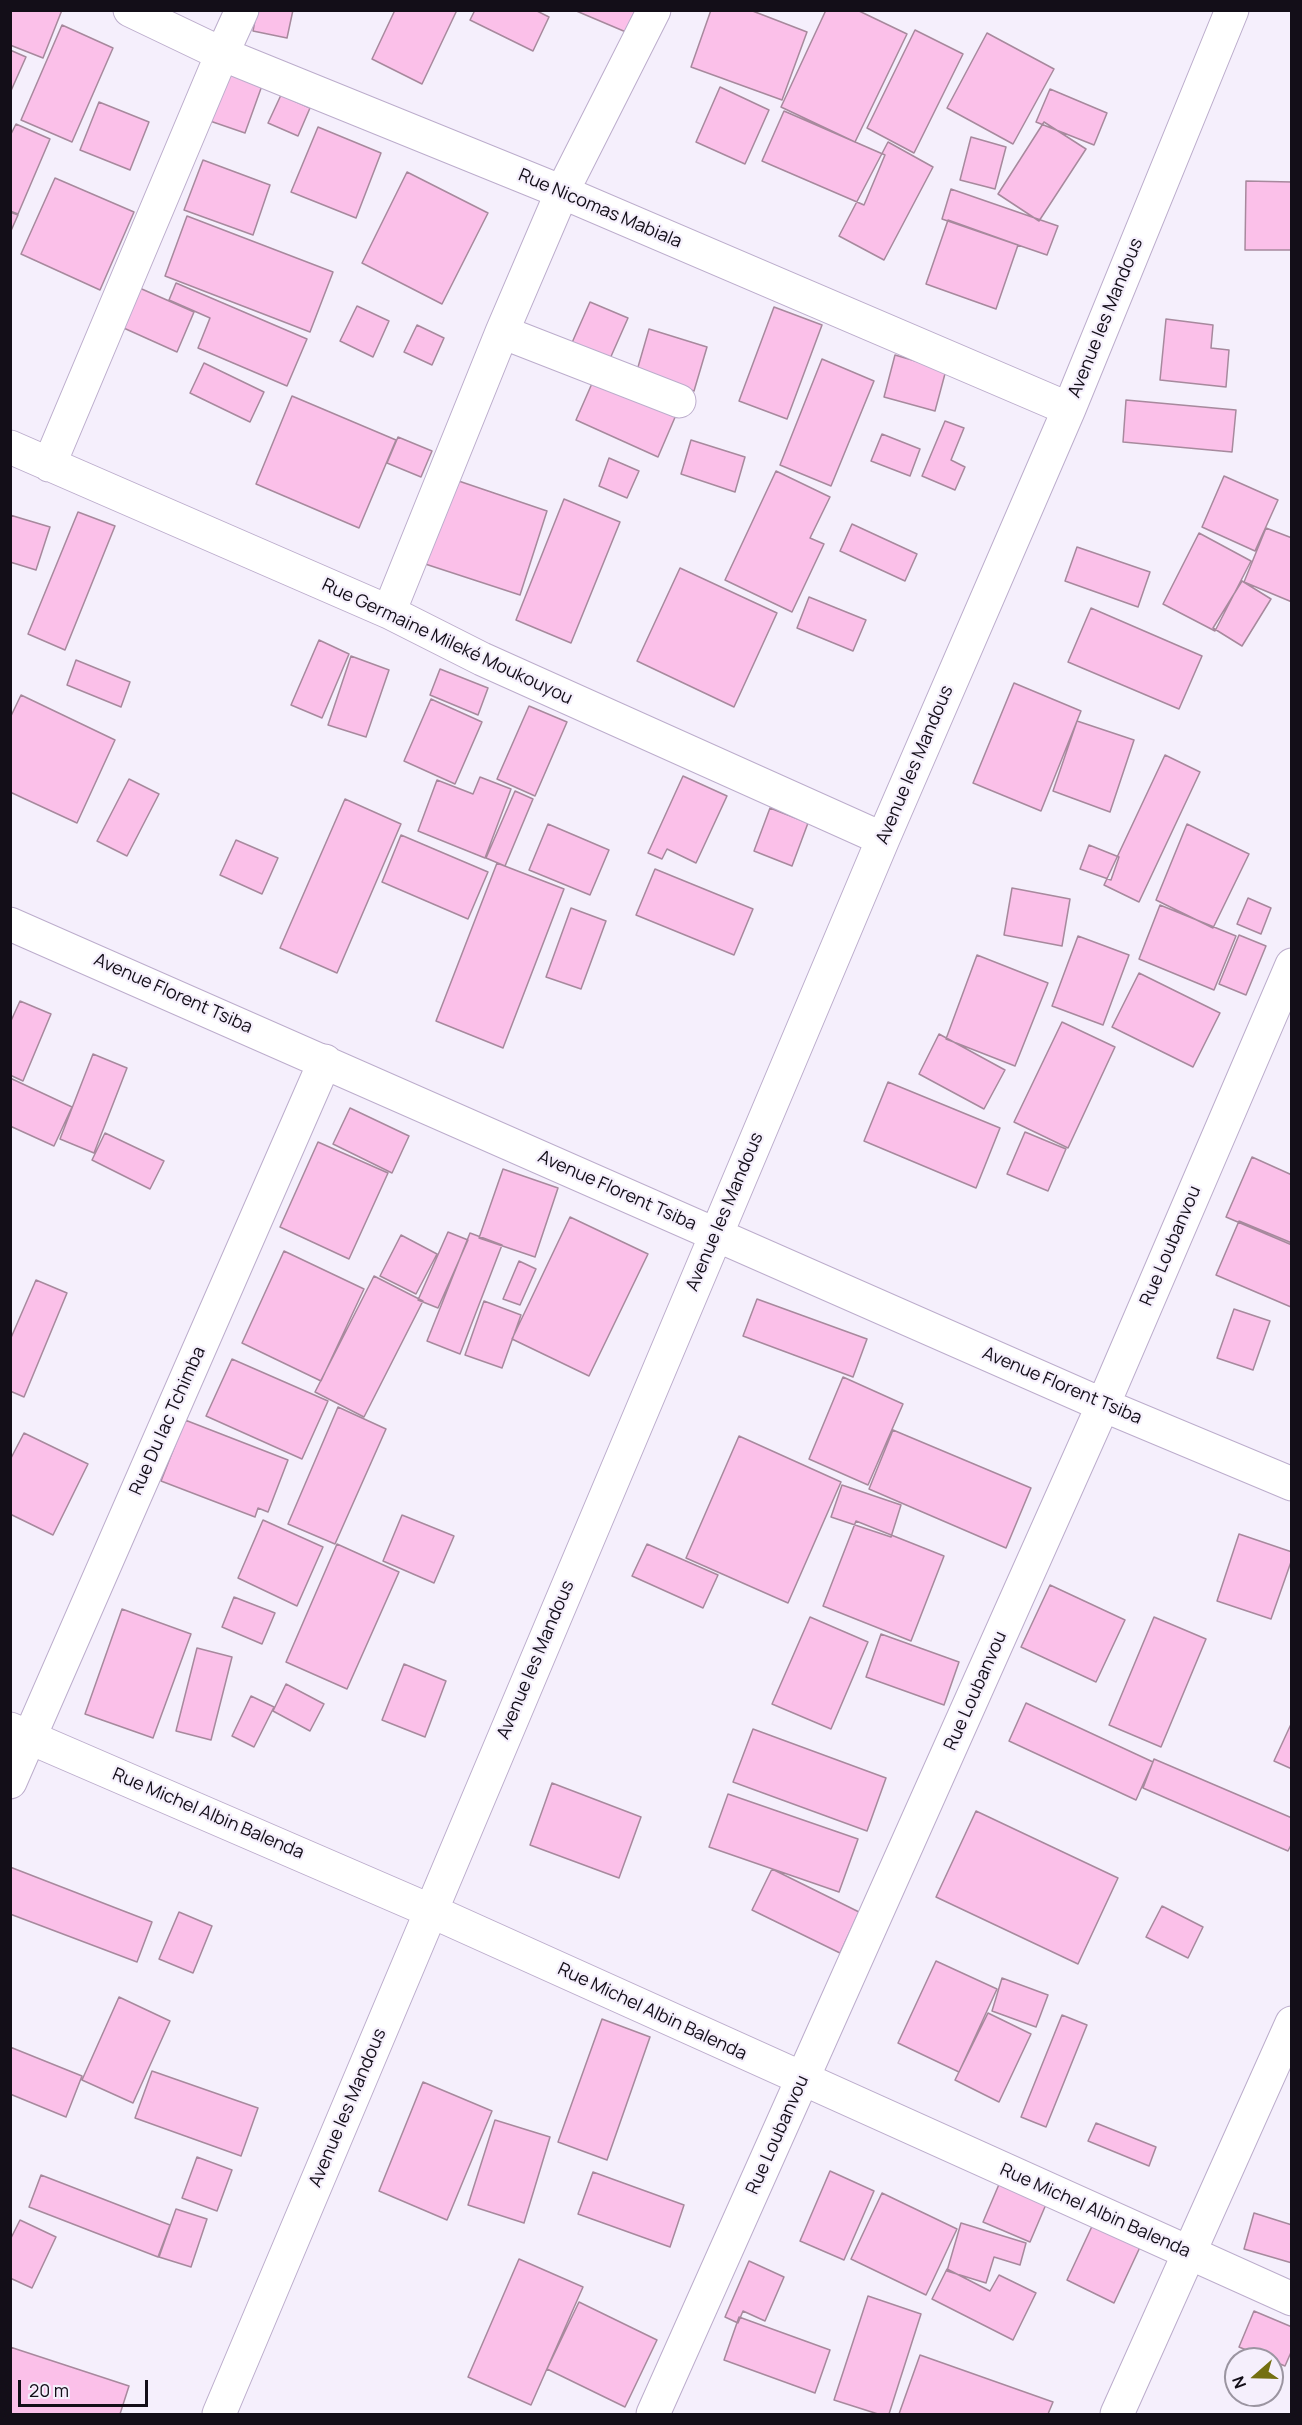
<!DOCTYPE html>
<meta charset="utf-8">
<style>
body{margin:0}
#map{position:relative;width:1302px;height:2425px;overflow:hidden;background:#f5effc;font-family:Manrope,sans-serif}
canvas{display:block}
.frame{position:absolute;inset:0;border:12px solid #130e18;pointer-events:none}
.north{position:absolute;left:1224px;top:2347px;width:60px;height:60px;box-sizing:border-box;background:#f5effc;border:2px solid #9b95a1;border-radius:50%;rotate:250deg;font-size:16px;font-weight:700;line-height:24px;text-align:center;color:#130e18}
.north::after{content:'';display:block;margin:auto;width:21px;height:27px;background:#746f10;clip-path:polygon(50% 0,100% 100%,50% 72%,0 100%)}
.scale{position:absolute;left:18px;top:2380px;width:130px;height:27px;box-sizing:border-box;border:3px solid #130e18;border-top:0;padding-left:8px;font-size:18px;line-height:21px;white-space:nowrap;color:#130e18;-webkit-text-stroke:4px #f5effc;paint-order:stroke}
</style>
<div id="map">
<canvas width="1302" height="2425"></canvas>
<div class="frame"></div>
<div class="north">N</div>
<div class="scale">20 m</div>
</div>
<script>
const context = document.querySelector('canvas').getContext('2d');
context.lineJoin = 'round';
function fill(path, color) { context.fillStyle = color; context.fill(path, 'evenodd'); }
const toPath = rows => new Path2D(rows.map(r => 'M' + r).join(''));
function trace(path, color, width, dash) { context.strokeStyle = color; context.lineWidth = width; context.lineCap = dash ? 'butt' : 'round'; context.setLineDash(dash || []); context.stroke(path); }
function label(font, color, halo, rows, align = 'center') {
  context.font = font + ' Manrope,sans-serif'; context.lineWidth = 4.5; context.setLineDash([]); context.textBaseline = 'middle'; context.strokeStyle = halo; context.fillStyle = color; for (const [text, x, y, turn = 0] of rows) {
    context.save(); context.translate(x, y); context.rotate((+turn || 0) * Math.PI / 180); context.textAlign = isNaN(turn) ? turn : align; if (halo) context.strokeText(text, 0, 0); context.fillText(text, 0, 0); context.restore();
  }
}
const building = toPath([
 [10,10,62,10,43,58,10,45,10,10],
 [257,10,293,10,287,38,253,31,257,10],
 [395,10,457,10,422,84,372,59,395,10],
 [475,10,535,10,549,17,533,51,470,20,475,10],
 [574,10,644,10,633,35,574,10],
 [711,10,750,10,807,32,782,100,691,67,711,10],
 [826,10,857,10,907,34,855,142,781,107,826,10],
 [62,25,113,48,72,142,21,120,62,25],
 [915,30,963,54,914,153,867,128,915,30],
 [987,33,1054,69,1013,144,947,108,987,33],
 [10,50,26,57,10,93,10,50],
 [228,68,264,80,245,133,210,121,228,68],
 [720,87,769,110,745,164,696,142,720,87],
 [1050,89,1107,113,1094,145,1036,122,1050,89],
 [281,95,310,108,298,136,268,123,281,95],
 [99,102,149,122,130,170,80,150,99,102],
 [784,111,885,155,864,205,762,161,784,111],
 [1044,122,1086,149,1039,221,998,194,1044,122],
 [16,124,50,139,18,214,10,211,10,136,16,124],
 [318,127,381,153,356,218,291,192,318,127],
 [971,137,1006,147,995,189,960,180,971,137],
 [888,142,933,167,884,260,839,236,888,142],
 [203,160,270,185,253,235,184,210,203,160],
 [407,172,488,213,442,304,362,263,407,172],
 [55,178,134,212,100,290,21,254,55,178],
 [1246,181,1292,182,1292,250,1245,250,1246,181],
 [951,189,1058,226,1047,255,942,219,951,189],
 [10,212,18,215,10,233,10,212],
 [187,216,333,272,310,332,165,276,187,216],
 [948,220,1018,245,996,309,926,284,948,220],
 [176,283,307,339,287,386,198,348,210,318,169,300,176,283],
 [135,286,194,312,177,352,117,325,135,286],
 [590,302,628,318,609,361,571,345,590,302],
 [357,306,389,321,373,357,340,341,357,306],
 [774,307,822,325,787,419,739,401,774,307],
 [1166,319,1213,325,1211,348,1229,350,1226,387,1160,380,1166,319],
 [417,325,444,338,432,365,404,352,417,325],
 [649,329,707,347,694,391,636,374,649,329],
 [895,355,946,370,935,411,884,397,895,355],
 [822,359,874,381,831,486,780,465,822,359],
 [204,363,264,392,250,422,190,393,204,363],
 [597,372,679,408,658,457,576,420,597,372],
 [292,396,396,440,359,528,256,484,292,396],
 [1126,400,1236,410,1232,452,1123,442,1126,400],
 [945,421,964,428,951,460,965,467,955,490,922,476,945,421],
 [882,434,920,449,910,476,871,461,882,434],
 [398,437,432,451,421,477,387,463,398,437],
 [691,440,745,457,735,492,681,474,691,440],
 [609,458,639,471,627,498,599,486,609,458],
 [776,471,830,497,810,538,824,544,792,612,725,580,776,471],
 [441,475,547,511,520,595,413,560,441,475],
 [1224,476,1278,500,1255,551,1202,527,1224,476],
 [564,499,620,522,571,643,516,620,564,499],
 [78,512,115,526,65,650,28,634,78,512],
 [10,515,50,527,36,570,10,562,10,515],
 [852,524,917,554,905,581,840,551,852,524],
 [1266,528,1292,538,1292,602,1244,582,1266,528],
 [1199,533,1251,561,1215,631,1163,604,1199,533],
 [1077,547,1150,572,1138,607,1065,581,1077,547],
 [680,568,777,613,734,707,637,661,680,568],
 [1242,581,1271,599,1242,646,1213,628,1242,581],
 [809,597,866,620,853,651,797,628,809,597],
 [1091,608,1202,656,1179,709,1068,662,1091,608],
 [319,640,349,654,322,718,291,705,319,640],
 [351,656,389,670,366,737,328,725,351,656],
 [76,660,130,682,121,707,67,685,76,660],
 [440,669,488,688,478,715,430,695,440,669],
 [1014,683,1081,711,1041,811,973,783,1014,683],
 [21,695,115,740,77,823,10,792,10,718,21,695],
 [431,699,482,722,455,784,404,761,431,699],
 [529,706,567,722,535,796,497,779,529,706],
 [1077,721,1134,740,1110,812,1053,791,1077,721],
 [1165,755,1200,772,1139,902,1104,885,1165,755],
 [683,776,727,796,696,863,667,849,662,859,648,853,683,776],
 [480,777,511,789,485,858,418,831,437,780,473,794,480,777],
 [129,779,159,794,127,856,97,841,129,779],
 [515,791,533,799,505,866,486,858,515,791],
 [345,799,401,824,337,973,280,948,345,799],
 [770,808,808,823,792,866,754,851,770,808],
 [548,824,609,850,590,895,529,870,548,824],
 [1187,824,1249,854,1213,928,1156,900,1187,824],
 [401,835,488,872,468,919,382,882,401,835],
 [236,840,278,858,262,894,220,875,236,840],
 [1089,845,1119,857,1111,880,1080,869,1089,845],
 [497,863,564,889,503,1048,436,1021,497,863],
 [655,869,753,909,734,955,636,915,655,869],
 [1012,888,1070,899,1062,946,1004,935,1012,888],
 [1248,898,1271,908,1261,934,1237,924,1248,898],
 [1160,905,1236,936,1214,990,1139,959,1160,905],
 [571,908,606,921,581,989,546,977,571,908],
 [1239,935,1266,946,1246,995,1219,984,1239,935],
 [1078,936,1129,955,1103,1025,1052,1006,1078,936],
 [977,955,1048,983,1015,1066,946,1039,977,955],
 [1139,973,1220,1013,1193,1067,1112,1027,1139,973],
 [20,1001,51,1014,23,1081,10,1075,10,1023,20,1001],
 [1062,1022,1115,1047,1068,1148,1014,1122,1062,1022],
 [939,1034,1005,1070,984,1109,919,1074,939,1034],
 [93,1054,127,1068,94,1153,60,1139,93,1054],
 [10,1078,72,1107,54,1146,10,1126,10,1078],
 [888,1082,1000,1128,976,1188,864,1141,888,1082],
 [350,1108,409,1136,392,1173,333,1144,350,1108],
 [1025,1132,1066,1149,1048,1191,1007,1174,1025,1132],
 [105,1133,164,1161,150,1189,92,1160,105,1133],
 [318,1142,388,1173,349,1259,280,1227,318,1142],
 [1252,1157,1292,1175,1292,1245,1226,1217,1252,1157],
 [503,1169,558,1188,535,1257,479,1238,503,1169],
 [570,1217,648,1254,589,1376,512,1339,570,1217],
 [1239,1221,1292,1243,1291,1307,1216,1275,1239,1221],
 [448,1232,468,1240,438,1308,418,1300,448,1232],
 [470,1233,502,1245,460,1354,427,1341,470,1233],
 [401,1235,437,1254,416,1294,380,1276,401,1235],
 [284,1251,364,1289,321,1381,242,1343,284,1251],
 [519,1261,536,1269,520,1305,503,1299,519,1261],
 [374,1276,423,1301,364,1417,315,1392,374,1276],
 [36,1280,67,1293,24,1397,10,1391,10,1340,36,1280],
 [757,1299,867,1339,853,1377,743,1336,757,1299],
 [484,1301,521,1315,502,1368,465,1355,484,1301],
 [1234,1309,1270,1321,1253,1370,1217,1358,1234,1309],
 [232,1359,328,1401,302,1459,206,1416,232,1359],
 [843,1377,903,1404,868,1485,809,1459,843,1377],
 [338,1407,386,1429,335,1544,288,1524,338,1407],
 [185,1420,288,1460,268,1512,258,1508,255,1517,161,1481,185,1420],
 [893,1430,1031,1488,1006,1548,869,1489,893,1430],
 [24,1433,88,1464,53,1535,10,1514,10,1460,24,1433],
 [739,1436,841,1482,788,1603,686,1558,739,1436],
 [842,1485,901,1505,891,1537,831,1517,842,1485],
 [402,1515,454,1536,434,1583,383,1561,402,1515],
 [263,1520,323,1547,297,1606,238,1578,263,1520],
 [856,1521,944,1556,911,1641,823,1606,856,1521],
 [1239,1534,1292,1552,1292,1559,1271,1619,1217,1601,1239,1534],
 [337,1544,399,1572,347,1689,286,1662,337,1544],
 [647,1544,718,1575,703,1608,632,1576,647,1544],
 [1050,1585,1125,1620,1096,1682,1021,1647,1050,1585],
 [234,1597,275,1613,262,1644,222,1627,234,1597],
 [122,1609,191,1634,153,1738,85,1714,122,1609],
 [810,1617,868,1642,831,1729,772,1704,810,1617],
 [1154,1617,1206,1639,1161,1747,1109,1725,1154,1617],
 [881,1634,959,1662,944,1705,866,1677,881,1634],
 [197,1648,232,1657,211,1740,176,1731,197,1648],
 [404,1664,446,1681,425,1737,382,1720,404,1664],
 [286,1684,324,1704,310,1731,273,1711,286,1684],
 [251,1696,274,1707,254,1747,232,1736,251,1696],
 [1026,1703,1153,1762,1136,1800,1009,1741,1026,1703],
 [1292,1722,1292,1769,1274,1761,1292,1722],
 [753,1729,886,1778,867,1831,733,1782,753,1729],
 [1154,1759,1292,1818,1292,1843,1288,1851,1143,1788,1154,1759],
 [552,1783,641,1817,619,1878,530,1845,552,1783],
 [728,1794,858,1839,839,1892,709,1847,728,1794],
 [976,1811,1118,1878,1078,1964,936,1897,976,1811],
 [10,1867,152,1922,137,1962,10,1914,10,1867],
 [772,1869,859,1912,840,1953,752,1910,772,1869],
 [1162,1906,1203,1927,1188,1958,1146,1937,1162,1906],
 [179,1912,212,1926,193,1973,159,1959,179,1912],
 [936,1961,997,1989,959,2072,898,2043,936,1961],
 [1002,1978,1048,1995,1036,2027,992,2011,1002,1978],
 [119,1997,170,2021,133,2103,82,2080,119,1997],
 [988,2013,1031,2034,999,2102,955,2080,988,2013],
 [1062,2015,1087,2025,1046,2127,1021,2117,1062,2015],
 [602,2019,650,2037,607,2160,558,2142,602,2019],
 [10,2047,82,2076,66,2117,10,2094,10,2047],
 [152,2071,258,2108,241,2156,135,2118,152,2071],
 [423,2082,492,2111,447,2220,379,2191,423,2082],
 [495,2120,550,2137,524,2223,468,2205,495,2120],
 [1096,2123,1156,2147,1149,2166,1088,2141,1096,2123],
 [197,2157,232,2170,217,2211,182,2198,197,2157],
 [830,2171,874,2191,844,2260,800,2241,830,2171],
 [593,2172,684,2205,670,2247,578,2214,593,2172],
 [41,2175,170,2225,158,2257,29,2207,41,2175],
 [1000,2182,1047,2202,1030,2242,983,2222,1000,2182],
 [882,2193,957,2229,926,2295,851,2259,882,2193],
 [176,2209,207,2219,191,2267,159,2257,176,2209],
 [1254,2213,1292,2225,1292,2263,1244,2249,1254,2213],
 [20,2220,56,2237,32,2288,10,2278,10,2240,20,2220],
 [1094,2222,1141,2245,1114,2303,1067,2280,1094,2222],
 [961,2223,1026,2243,1020,2265,994,2257,986,2283,947,2271,961,2223],
 [519,2259,583,2287,531,2405,468,2377,519,2259],
 [749,2261,784,2277,765,2321,743,2311,738,2323,725,2317,749,2261],
 [947,2269,990,2291,999,2275,1036,2293,1013,2340,932,2299,947,2269],
 [868,2296,921,2314,889,2414,878,2414,834,2400,868,2296],
 [579,2302,657,2340,625,2407,547,2369,579,2302],
 [1254,2311,1292,2327,1292,2350,1285,2366,1239,2347,1254,2311],
 [739,2317,830,2350,815,2393,724,2360,739,2317],
 [10,2347,129,2386,120,2414,10,2414,10,2347],
 [920,2355,1053,2402,1048,2414,899,2414,920,2355]
]);
fill(building, '#fbc0e9');
trace(building, '#a7899d', 1.5);
const street = toPath([
 [130,10,222,54,562,192,1069,409],
 [502,332,679,401],
 [10,447,389,612,482,659,883,839],
 [49,465,222,54,242,10],
 [389,612,502,332,562,192,654,10],
 [10,924,1103,1405,1292,1484],
 [10,1729,431,1911,1292,2299],
 [10,1782,325,1061],
 [219,2414,883,839,1069,409,1232,10],
 [653,2414,1103,1405,1292,965],
 [1117,2414,1292,2023]
]);
trace(street, '#bcadcc', 35);
trace(street, '#fff', 33);
label('18px', '#130e18', '#f5effc', [
 ["Rue Nicomas Mabiala",600,209,23],
 ["Avenue les Mandous",1106,318,-68],
 ["Rue Germaine Mileké Moukouyou",447,642,25],
 ["Avenue les Mandous",915,765,-67],
 ["Avenue Florent Tsiba",173,994,24],
 ["Avenue Florent Tsiba",617,1191,24],
 ["Avenue les Mandous",725,1212,-67],
 ["Rue Loubanvou",1171,1246,-67],
 ["Avenue Florent Tsiba",1062,1386,23],
 ["Rue Du lac Tchimba",168,1421,-66],
 ["Avenue les Mandous",536,1660,-67],
 ["Rue Loubanvou",976,1691,-66],
 ["Rue Michel Albin Balenda",208,1814,23],
 ["Rue Michel Albin Balenda",652,2012,25],
 ["Avenue les Mandous",348,2108,-67],
 ["Rue Loubanvou",778,2135,-66],
 ["Rue Michel Albin Balenda",1095,2211,24]
]);
</script>
